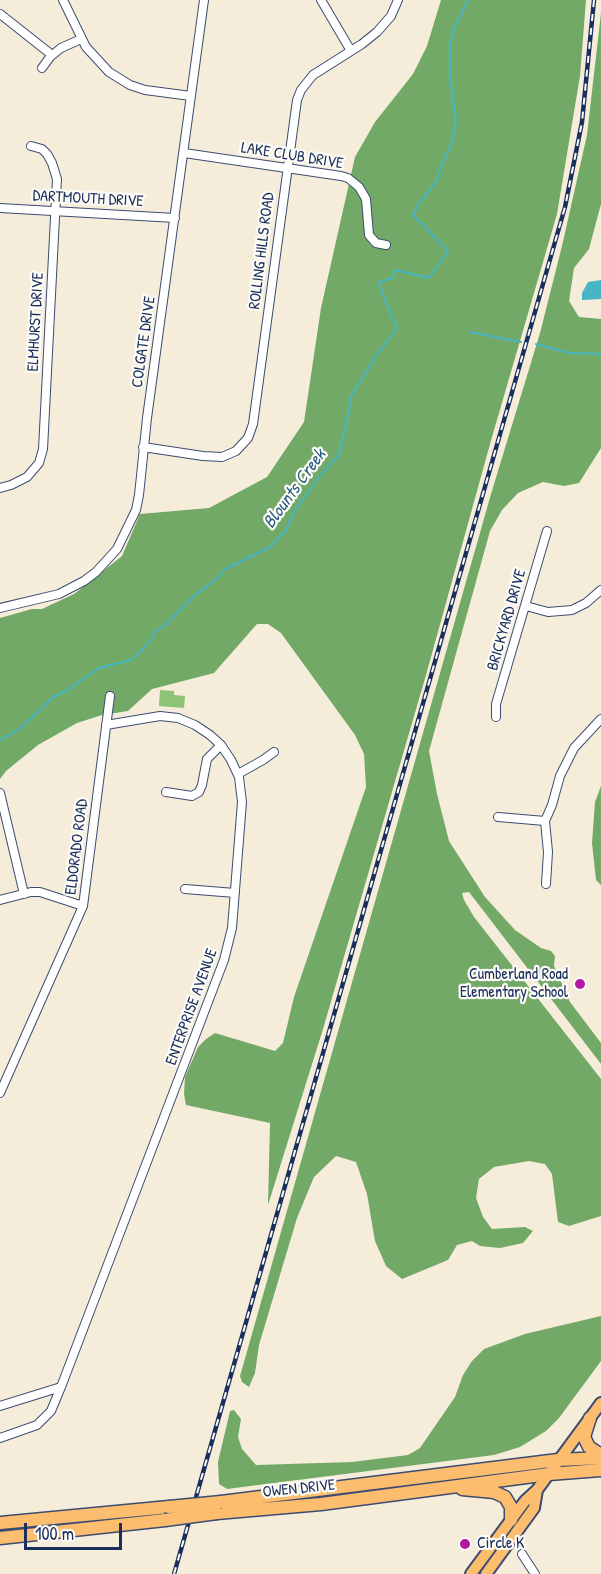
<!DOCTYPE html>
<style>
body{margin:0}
#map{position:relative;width:601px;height:1574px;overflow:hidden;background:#f5edda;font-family:"Patrick Hand",sans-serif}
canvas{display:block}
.scale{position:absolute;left:24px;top:1523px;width:98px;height:27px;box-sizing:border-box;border:3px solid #1b2f5e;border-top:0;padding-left:8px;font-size:18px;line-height:21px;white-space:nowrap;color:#1b2f5e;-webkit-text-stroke:4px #fdfcf7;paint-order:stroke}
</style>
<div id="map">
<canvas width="601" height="1574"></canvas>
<div class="scale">100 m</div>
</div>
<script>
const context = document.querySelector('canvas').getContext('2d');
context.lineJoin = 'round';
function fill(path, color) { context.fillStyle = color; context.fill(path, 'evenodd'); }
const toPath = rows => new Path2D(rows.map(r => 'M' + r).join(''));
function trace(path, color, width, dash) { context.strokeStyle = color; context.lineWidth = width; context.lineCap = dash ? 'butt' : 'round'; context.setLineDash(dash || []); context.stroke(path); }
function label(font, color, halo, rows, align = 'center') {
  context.font = font + ' "Patrick Hand",sans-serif'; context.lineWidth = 4.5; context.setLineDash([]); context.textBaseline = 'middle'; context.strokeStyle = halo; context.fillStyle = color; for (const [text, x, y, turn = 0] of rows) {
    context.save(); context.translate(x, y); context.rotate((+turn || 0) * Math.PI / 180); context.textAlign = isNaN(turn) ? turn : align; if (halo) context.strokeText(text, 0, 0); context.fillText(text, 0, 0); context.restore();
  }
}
fill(toPath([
 [160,690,174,691,174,695,185,696,184,708,159,706]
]), '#8dc375');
fill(toPath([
 [441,0,586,0,580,76,557,214,492,437,426,675,323,1029,268,1205,270,1123,186,1105,184,1094,185,1077,198,1047,206,1039,215,1033,275,1051,283,1043,294,997,366,787,364,754,355,735,281,633,268,624,257,624,214,673,152,689,128,711,102,715,77,723,38,745,6,771,0,779,0,618,32,609,42,609,74,594,122,556,140,514,209,508,267,477,304,422,321,308,355,157,375,122,413,74,427,46],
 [601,13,601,204,589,249,574,268,569,301,579,317,601,319,601,448,579,483,564,486,543,482,518,493,502,510,490,531,429,751,437,794,449,841,485,897,515,930,541,948,551,951,555,956,554,966,570,1002,601,1043,601,1064,469,892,462,893,464,900,474,917,601,1079,601,1216,569,1226,558,1222,552,1174,545,1164,529,1161,494,1167,479,1179,476,1198,483,1217,492,1229,525,1227,533,1231,523,1243,500,1248,480,1246,472,1241,457,1245,448,1260,402,1279,386,1266,375,1241,367,1194,356,1162,336,1156,314,1177,297,1218,259,1345,255,1373,249,1387,242,1382,240,1376,491,494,540,333,562,246,587,135],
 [601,786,601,885,596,880,592,843,595,802],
 [601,1316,601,1361,559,1418,546,1431,520,1447,494,1455,227,1489,219,1484,218,1462,230,1411,234,1410,241,1419,238,1437,242,1449,256,1465,352,1462,408,1455,420,1448,455,1397,463,1375,472,1361,484,1349,525,1334]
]), '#72a966');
fill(toPath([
 [601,280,601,299,582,300,582,293,588,282]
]), '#47b5c3');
trace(toPath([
 [470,332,521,342],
 [536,344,569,353,601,354],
 [0,740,21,728,53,697,66,691,99,668,131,660,144,648,153,636,154,632,164,626,194,596,219,577,224,570,270,547,286,530,294,512,319,477,338,456,345,430,351,396,376,356,397,328,378,283,392,278,395,270,429,278,448,251,413,215,419,203,437,181,442,164,451,145,456,122,450,76,450,47,453,31,468,0]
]), '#47b5c3', 2);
const minor = toPath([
 [63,0,86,47,109,72,130,85,145,90,191,96],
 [321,0,351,51],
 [0,14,52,55],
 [42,68,50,57,61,48,81,39],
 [184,153,341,176,348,178,359,187,366,199,369,235,376,243,386,245],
 [0,208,175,218],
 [143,447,203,456,222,457,236,451,248,438,253,424,297,100,301,90,313,75,362,44,377,32,391,16,398,0],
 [0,488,11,485,27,477,39,463,43,449,57,179,52,163,47,154,42,149,31,146],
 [526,606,548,612,572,610,586,603,601,590],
 [0,608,59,594,84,581,96,572,117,549,136,510,139,495,147,418,204,0],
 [496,717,496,704,547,531],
 [238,774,263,760,274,752],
 [166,792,192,796,199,792,202,785,207,759,221,745],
 [0,793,24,894],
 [498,817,545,821],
 [546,884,548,852,545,821,552,805,560,776,574,748,601,719],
 [185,889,235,893],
 [0,900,31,892,40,892,83,906],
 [0,1093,83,906,110,696],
 [0,1406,61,1387,224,960,232,928,242,802,239,777,231,760,221,745,210,735,195,725,178,718,160,716,106,725],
 [0,1438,37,1425,51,1411,61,1387],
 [522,1554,535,1574]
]);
const major = toPath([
 [471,1574,525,1501,537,1490,601,1403],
 [486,1574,534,1508,537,1490]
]);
const highway = toPath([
 [590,1418,584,1437,589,1447,601,1455],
 [462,1489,494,1492,505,1497,511,1507,511,1520],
 [221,1502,558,1460,601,1458],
 [217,1513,321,1504,549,1474,601,1470],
 [0,1523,169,1507],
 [0,1538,165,1520]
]);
trace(minor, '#3c4c71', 10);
trace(major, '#3c4c71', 14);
trace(highway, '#3c4c71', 15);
trace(minor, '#fff', 8);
trace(major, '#fcbd6f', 10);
trace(highway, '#fcbd6f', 12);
const rail = toPath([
 [174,1574,565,207,582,122,594,0]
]);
trace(rail, '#1b2f5e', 4.5);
trace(rail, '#fdfcf7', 2, [7]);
const highwayBridge = toPath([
 [169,1507,221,1502],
 [165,1520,217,1513]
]);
trace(highwayBridge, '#3c4c71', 15, []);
trace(highwayBridge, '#fcbd6f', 12);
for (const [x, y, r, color] of [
 [580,984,6,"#b5179e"],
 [465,1544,6,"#b5179e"]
]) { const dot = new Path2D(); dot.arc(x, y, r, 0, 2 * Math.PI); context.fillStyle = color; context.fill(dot); trace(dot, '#fdfcf7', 2); }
label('16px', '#1b2f5e', '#fdfcf7', [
 ["LAKE CLUB DRIVE",292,156,9],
 ["DARTMOUTH DRIVE",88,199,3],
 ["ROLLING HILLS ROAD",262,251,-83],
 ["ELMHURST DRIVE",36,322,-87],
 ["COLGATE DRIVE",144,342,-82],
 ["BRICKYARD DRIVE",507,620,-74],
 ["ELDORADO ROAD",77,847,-83],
 ["ENTERPRISE AVENUE",192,1007,-70],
 ["OWEN DRIVE",299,1489,-6]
]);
label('16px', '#1b2f5e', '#fdfcf7', [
 ["Cumberland Road",568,975],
 ["Elementary School",568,993],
 ["Circle K",477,1544,"left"]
], 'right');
label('italic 18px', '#2a5e81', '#fdfcf7', [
 ["Blounts Creek",295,489,-54]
]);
</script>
